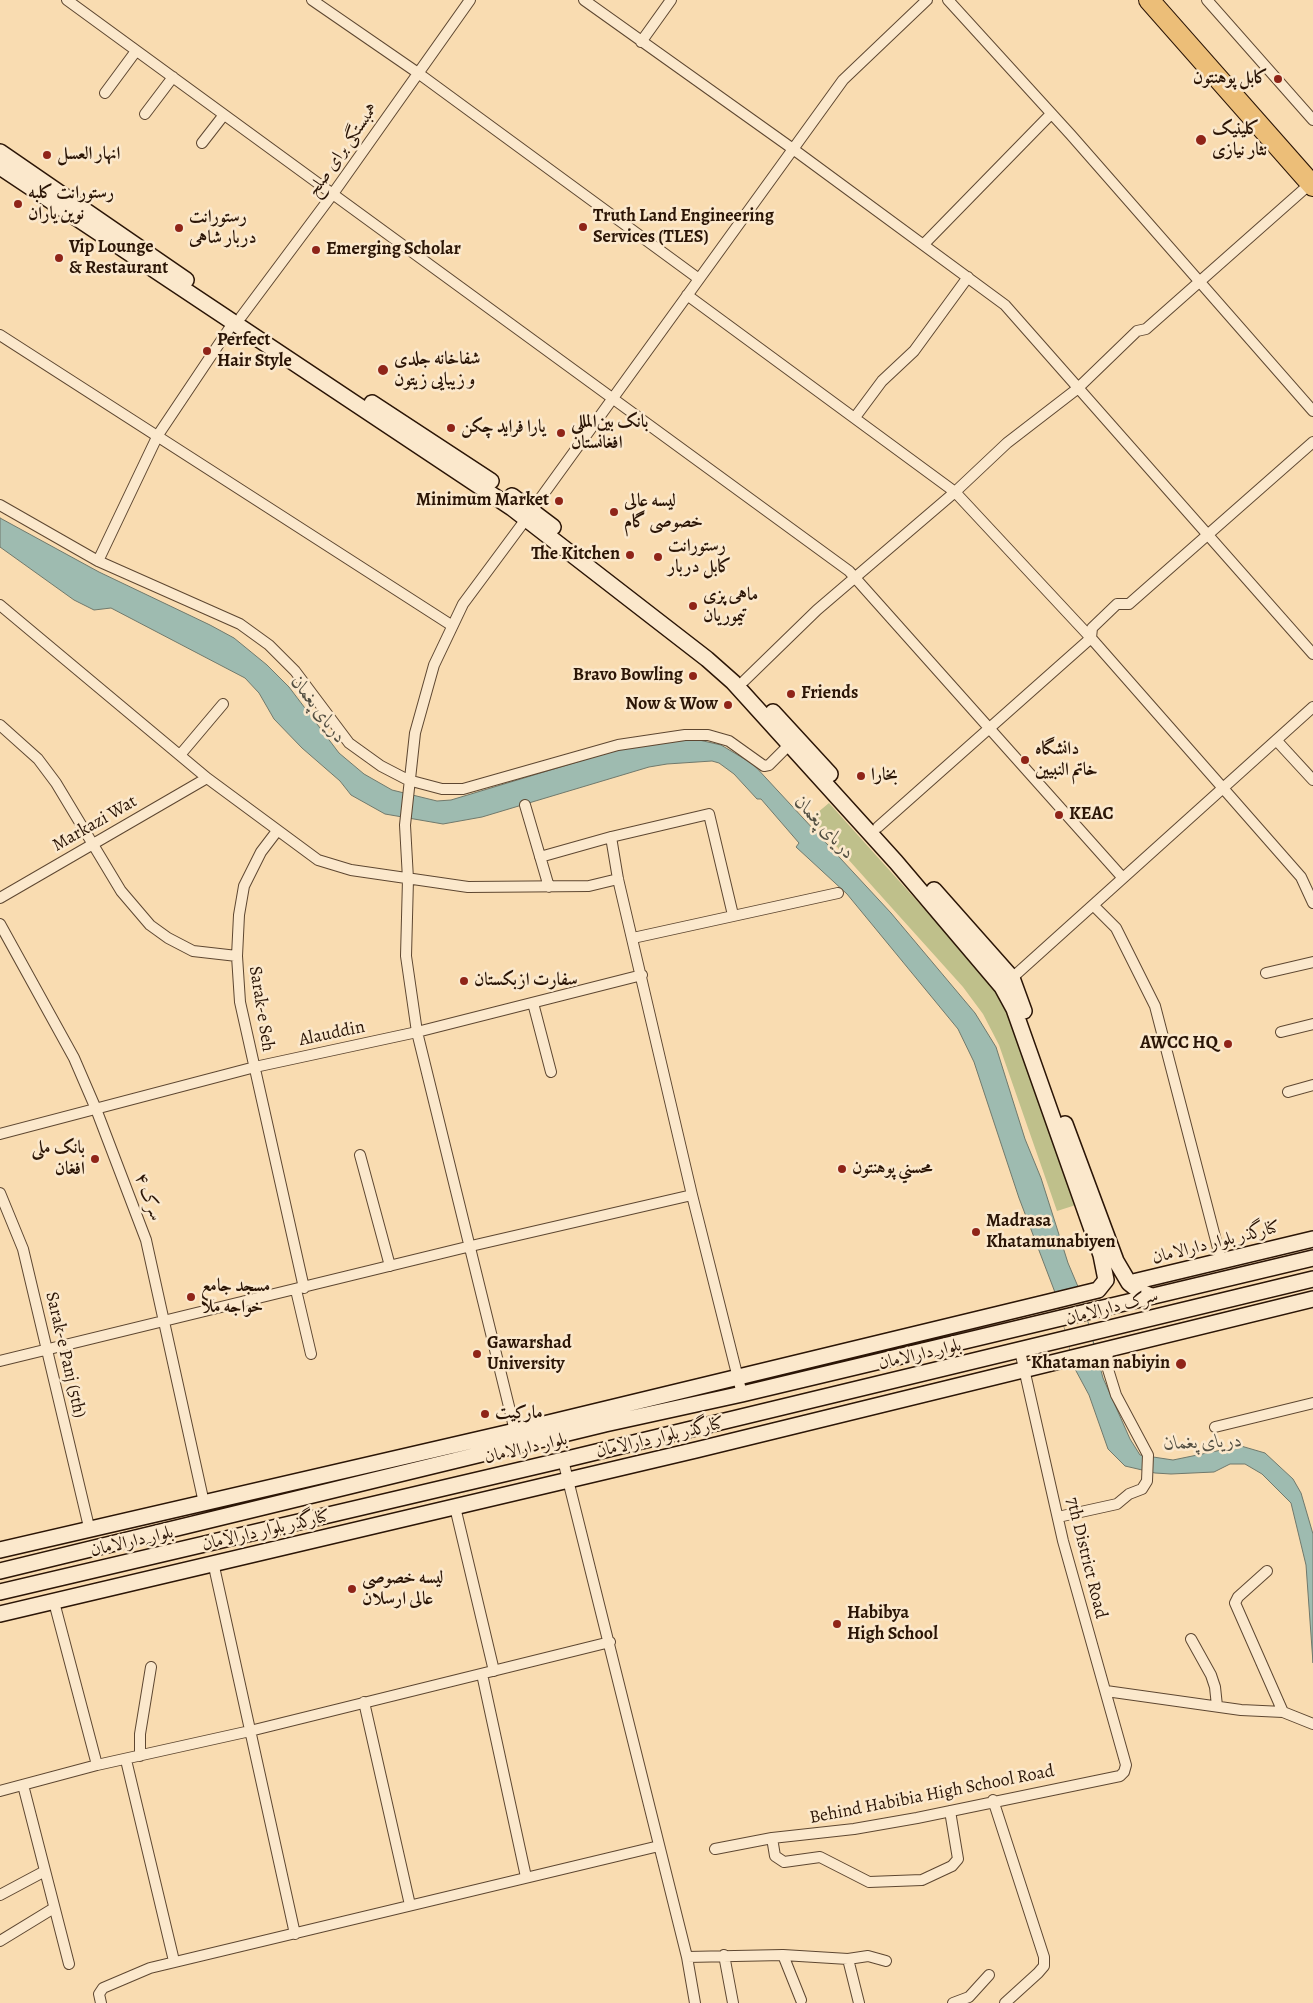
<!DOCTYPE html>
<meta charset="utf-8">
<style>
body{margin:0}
canvas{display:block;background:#f9dcb1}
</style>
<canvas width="1313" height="2003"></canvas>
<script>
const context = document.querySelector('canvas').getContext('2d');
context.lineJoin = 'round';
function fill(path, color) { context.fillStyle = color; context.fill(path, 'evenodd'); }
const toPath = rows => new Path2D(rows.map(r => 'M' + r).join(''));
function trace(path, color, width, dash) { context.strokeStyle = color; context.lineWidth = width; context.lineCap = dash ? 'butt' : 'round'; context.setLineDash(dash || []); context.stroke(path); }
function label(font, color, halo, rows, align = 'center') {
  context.font = font + ' Alegreya,Amiri,serif'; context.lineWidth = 5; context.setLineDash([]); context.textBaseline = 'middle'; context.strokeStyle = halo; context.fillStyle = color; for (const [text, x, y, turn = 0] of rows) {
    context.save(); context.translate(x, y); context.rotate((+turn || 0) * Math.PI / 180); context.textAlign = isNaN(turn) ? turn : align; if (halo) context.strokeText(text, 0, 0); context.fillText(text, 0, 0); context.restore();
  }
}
fill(toPath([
 [829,803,989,981,1005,1005,1079,1204,1057,1211,999,1045,983,1014,963,987,811,818]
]), '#bfc08b');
const water = toPath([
 [0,518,99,572,210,625,234,638,267,665,289,687,339,753,364,774,392,790,437,801,451,800,630,746,670,741,699,740,721,745,753,764,891,913,975,1013,996,1047,1025,1139,1041,1178,1068,1263,1079,1289,1103,1378,1130,1439,1140,1455,1173,1460,1241,1446,1265,1453,1293,1479,1301,1493,1313,1534,1313,1663,1306,1565,1291,1503,1262,1474,1245,1464,1230,1464,1214,1472,1171,1474,1155,1473,1125,1466,1108,1449,1089,1395,1075,1369,1056,1295,1019,1198,974,1062,958,1029,847,894,796,847,799,843,761,799,757,799,734,774,719,763,712,761,667,764,649,767,482,817,443,824,385,814,351,795,340,781,302,748,274,719,259,693,245,678,111,608,94,610,74,600,0,547,0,518]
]);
fill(water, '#9ebbb0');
trace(water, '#70796c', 1);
fill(toPath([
 [1079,1289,1098,1363,1075,1369,1056,1295]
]), '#f9dcb1');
const street = toPath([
 [67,0,849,571,1122,877],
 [312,0,418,73,699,279],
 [584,0,793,149,1005,305,1313,654],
 [948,0,1071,135,1313,411],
 [1207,0,1313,120],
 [641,42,671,0],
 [105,93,136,51],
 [145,114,173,77],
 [202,143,223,116],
 [924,244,1051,114],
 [687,295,955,492,1091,638,1222,787,1301,877,1313,903],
 [241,317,332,195,470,0],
 [0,335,451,625],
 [856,416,882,381,914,351,968,277],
 [0,505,98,561,240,624,269,645,295,671,349,743,381,766,408,780,442,789,463,789,618,745,685,735,708,735,729,741,764,766,769,765,789,745],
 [532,510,843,80,927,0],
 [98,561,158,435,233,323],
 [0,605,207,778,318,860,351,870,468,887,589,886,618,879],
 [744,681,817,610,955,492,1007,443,1077,389,1137,331,1146,329,1311,183],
 [0,725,38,759,56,783,121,891,150,925,168,938,193,951,237,956],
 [1277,741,1313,780],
 [180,755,223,704],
 [525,805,549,887],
 [878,827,1091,638,1092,628,1117,604,1129,604,1313,442],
 [277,831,261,852,244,886,239,915,237,956,240,1002,304,1288],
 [611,837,618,879,692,1195,742,1394],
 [540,857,611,837,709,814,733,915],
 [0,898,207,778],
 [1093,905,1116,928,1155,1006,1221,1260],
 [0,924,74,1058,96,1109,146,1240,204,1503],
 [633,938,838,893],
 [1266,973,1313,962],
 [1012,978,1313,707],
 [533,1003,551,1072],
 [1281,1032,1313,1024],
 [1288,1092,1313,1085],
 [0,1134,255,1067,417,1032,642,975],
 [360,1155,390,1266],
 [0,1193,23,1249,89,1527],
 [296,1290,311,1354],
 [0,1361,471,1246,692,1195],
 [1215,1427,1313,1403],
 [515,1431,417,1032,406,956,408,879,405,825,415,733,434,665,463,604,526,519],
 [563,1460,687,1957,695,2003],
 [455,1507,494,1671],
 [1058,1517,1117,1504,1129,1494,1142,1489,1147,1481,1148,1455,1116,1395,1107,1366,1108,1350],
 [213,1562,295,1934],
 [1267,1571,1238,1597,1235,1603,1283,1712],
 [54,1602,97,1765],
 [1191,1639,1211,1675,1215,1687,1217,1706],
 [482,1674,526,1877],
 [1106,1691,1241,1710,1283,1712,1313,1724],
 [364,1702,410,1905],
 [140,1756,140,1734,151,1667],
 [126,1760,174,1961],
 [23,1785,69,1964],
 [0,1791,97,1765,250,1731,610,1642],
 [993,1800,1044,1957,1044,1966,1038,1973,1005,2003],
 [772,1838,775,1856,784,1862,820,1857,869,1882,922,1880,952,1866,958,1859,950,1811],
 [715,1849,772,1838,854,1829,917,1818,1120,1776,1124,1772,1126,1765,1063,1541,1020,1351],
 [0,1895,45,1871],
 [0,1941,54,1908],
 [724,1955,733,2003],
 [783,1955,801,2000],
 [687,1957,783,1955,848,1959,868,1956,886,1961],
 [848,1959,859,2003],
 [101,2003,99,1994,103,1988,150,1968,659,1846],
 [953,2003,969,1997,989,1975]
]);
const secondary = toPath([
 [0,152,186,280],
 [0,167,512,508,707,659,733,682,896,862,1002,987,1014,1009,1101,1255,1106,1280,1098,1290,1049,1302,515,1431,0,1550],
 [372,403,491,481],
 [512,496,553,527],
 [773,712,830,774],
 [934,890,1012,978,1024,1011],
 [1065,1124,1116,1261,1129,1283,1139,1291,1151,1296],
 [1129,1283,1313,1239],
 [0,1571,605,1424,742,1394,1313,1258],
 [0,1592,563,1460,1313,1279],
 [0,1614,696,1450,1313,1299]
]);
const highway = toPath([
 [1149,0,1313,186]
]);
trace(street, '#5e4731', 12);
trace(secondary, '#2b1506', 18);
trace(highway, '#2b1506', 22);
trace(street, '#fbe8cc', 10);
trace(secondary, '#fbe8cc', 15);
trace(highway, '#ecbe78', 20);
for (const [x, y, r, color] of [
 [1278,79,5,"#8f2418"],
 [1201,140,6,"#8f2418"],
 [47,155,5,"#8f2418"],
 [18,204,5,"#8f2418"],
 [583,227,5,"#8f2418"],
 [179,228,5,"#8f2418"],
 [316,250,5,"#8f2418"],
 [59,258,5,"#8f2418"],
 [207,351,5,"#8f2418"],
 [383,370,6,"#8f2418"],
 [451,428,5,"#8f2418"],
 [561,433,5,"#8f2418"],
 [559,501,5,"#8f2418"],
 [614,512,5,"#8f2418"],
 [630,555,5,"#8f2418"],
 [658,557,5,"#8f2418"],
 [693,606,5,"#8f2418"],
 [693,676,5,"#8f2418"],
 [791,694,5,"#8f2418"],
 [728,705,5,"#8f2418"],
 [1025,760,5,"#8f2418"],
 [861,776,5,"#8f2418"],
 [1059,815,5,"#8f2418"],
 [464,981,5,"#8f2418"],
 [1228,1044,5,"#8f2418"],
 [95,1159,5,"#8f2418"],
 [842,1169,5,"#8f2418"],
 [976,1232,5,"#8f2418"],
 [191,1297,5,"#8f2418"],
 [477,1354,5,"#8f2418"],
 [1181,1364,6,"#8f2418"],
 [485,1414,5,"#8f2418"],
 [352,1589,5,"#8f2418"],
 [837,1624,5,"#8f2418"]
]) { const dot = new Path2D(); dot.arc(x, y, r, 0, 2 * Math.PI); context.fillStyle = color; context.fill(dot); trace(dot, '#fbe8cc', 2); }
label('bold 18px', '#2b1506', '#fbe8cc', [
 ["کابل پوهنتون",1268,79,"right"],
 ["کلینیک",1212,130],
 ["نثار نیازی",1212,151],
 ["انهار العسل",57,155],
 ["رستورانت کلبه",28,194],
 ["نوین یاران",28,215],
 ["Truth Land Engineering",593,217],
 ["Services (TLES)",593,238],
 ["رستورانت",189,218],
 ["دربار شاهی",189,239],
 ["Vip Lounge",69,248],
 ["& Restaurant",69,269],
 ["Emerging Scholar",326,250],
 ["Perfect",217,341],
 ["Hair Style",217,362],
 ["شفاخانه جلدی",394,360],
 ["و زیبایی زیتون",394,381],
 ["بانک بین‌المللی",571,423],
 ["افغانستان",571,444],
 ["یارا فراید چکن",461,428],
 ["Minimum Market",549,501,"right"],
 ["لیسه عالی",624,502],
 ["خصوصی گام",624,523],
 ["رستورانت",668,547],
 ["کابل دربار",668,568],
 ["The Kitchen",620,555,"right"],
 ["ماهی پزی",703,596],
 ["تیموریان",703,617],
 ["Bravo Bowling",683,676,"right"],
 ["Friends",801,694],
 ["Now & Wow",718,705,"right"],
 ["دانشگاه",1035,750],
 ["خاتم النبیین",1035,771],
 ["بخارا",871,776],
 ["KEAC",1069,815],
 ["سفارت ازبکستان",474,981],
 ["AWCC HQ",1218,1044,"right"],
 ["بانک ملی",85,1149,"right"],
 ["افغان",85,1170,"right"],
 ["محسني پوهنتون",852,1169],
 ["Madrasa",986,1222],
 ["Khatamunabiyen",986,1243],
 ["مسجد جامع",201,1287],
 ["خواجه ملا",201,1308],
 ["Gawarshad",487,1344],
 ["University",487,1365],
 ["Khataman nabiyin",1170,1364,"right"],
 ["مارکیت",495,1414],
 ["لیسه خصوصی",362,1579],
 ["عالی ارسلان",362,1600],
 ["Habibya",847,1614],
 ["High School",847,1635]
], 'left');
label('18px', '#2b1506', '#fbe8cc', [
 ["همبستگی برای صلح",343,150,-55],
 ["Markazi Wat",95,824,-30],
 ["Sarak-e Seh",261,1009,81],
 ["Alauddin",332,1034,-12],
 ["سرک ۴",148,1197,70],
 ["کنارگذر بلوار دارالامان",1216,1243,-14],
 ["سرک دارالامان",1112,1308,-15],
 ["Sarak-e Panj (5th)",65,1355,77],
 ["بلوار دارالامان",920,1355,-13],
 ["کنارگذر بلوار دارالامان",660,1438,-13],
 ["بلوار دارالامان",526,1449,-13],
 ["کنارگذر بلوار دارالامان",266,1531,-13],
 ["بلوار دارالامان",132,1542,-13],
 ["7th District Road",1086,1558,76],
 ["Behind Habibia High School Road",932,1795,-11]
]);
label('italic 19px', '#534f42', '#fbe8cc', [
 ["دریای پغمان",318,710,53],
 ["دریای پغمان",824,828,47],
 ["دریای پغمان",1203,1443,-2]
]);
</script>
